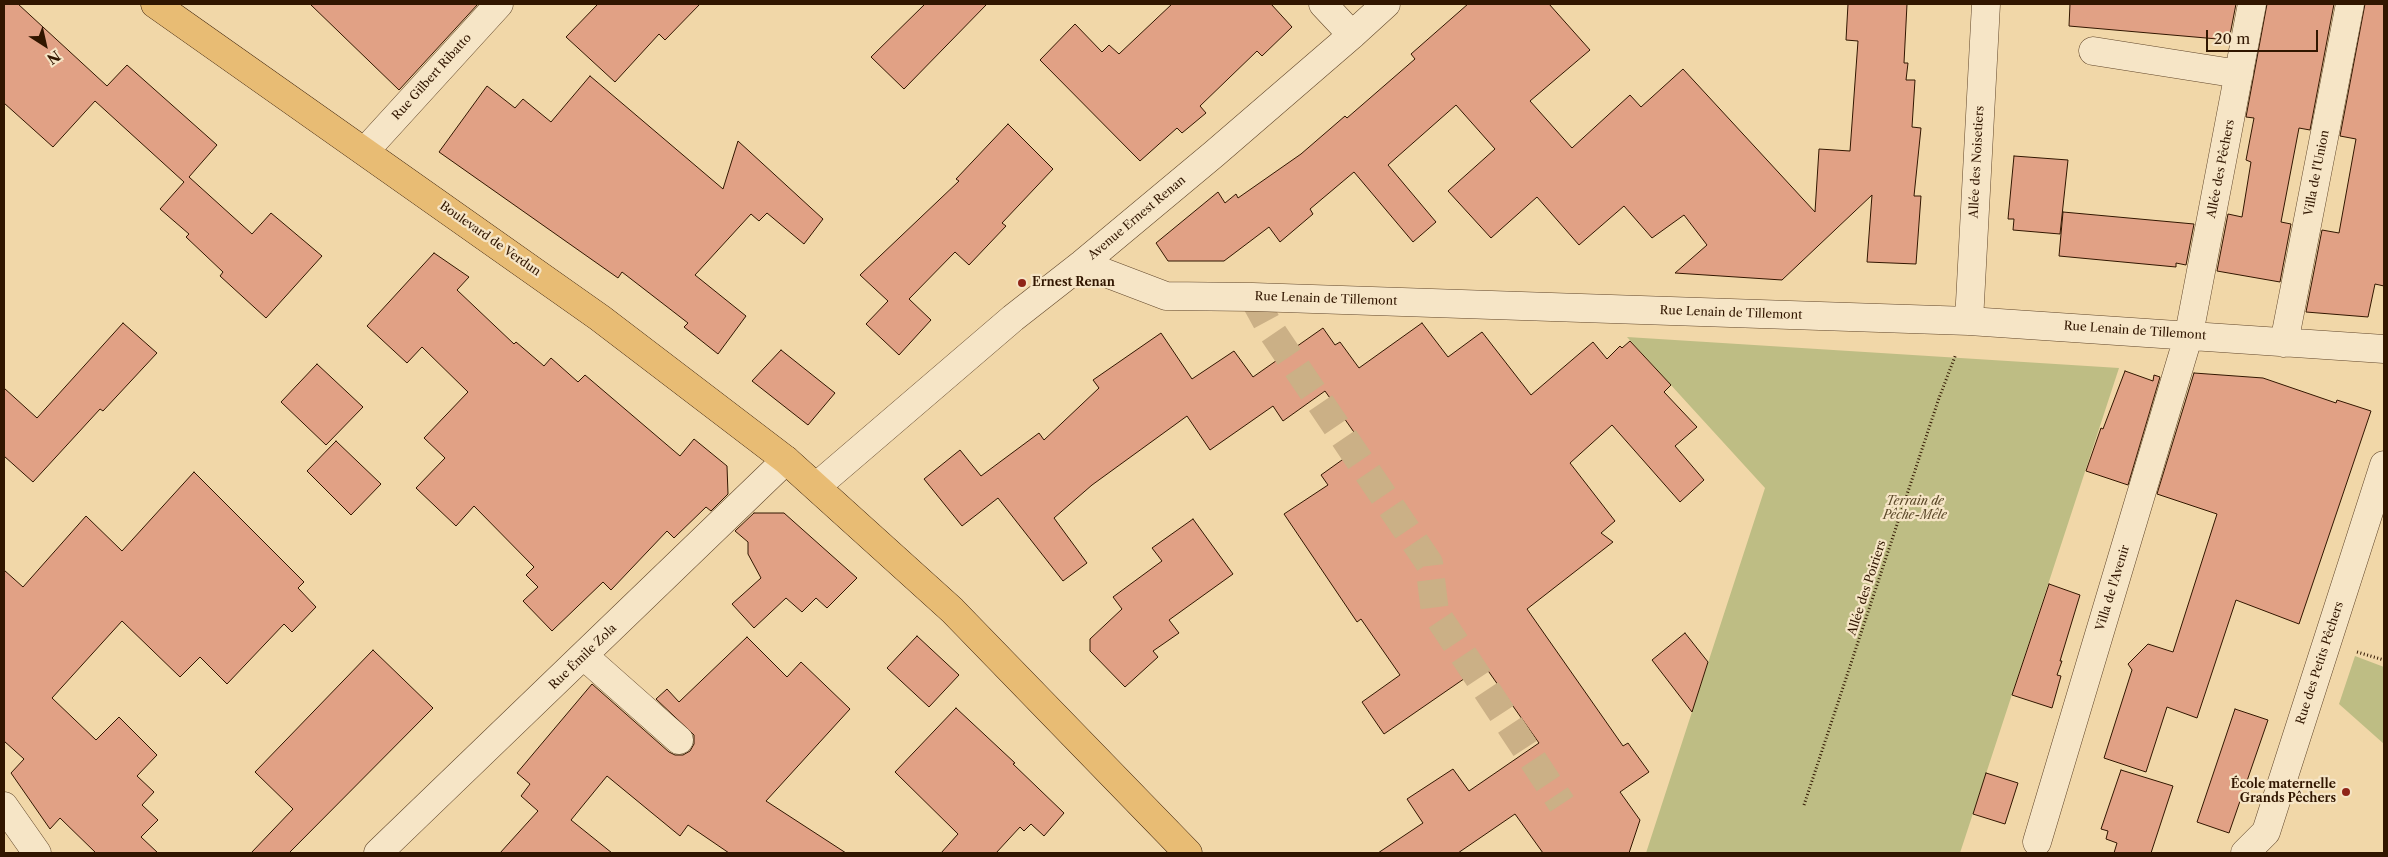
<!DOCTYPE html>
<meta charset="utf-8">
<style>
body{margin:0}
#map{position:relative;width:2388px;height:857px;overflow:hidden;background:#f1d7a8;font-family:"Libre Caslon Text",serif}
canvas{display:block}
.frame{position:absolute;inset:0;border:5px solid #311600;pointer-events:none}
.north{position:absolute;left:20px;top:20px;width:50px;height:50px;-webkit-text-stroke:4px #f6e5c6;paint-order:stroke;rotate:145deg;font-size:14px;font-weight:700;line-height:20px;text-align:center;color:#311600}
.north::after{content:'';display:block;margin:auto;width:18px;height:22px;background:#311600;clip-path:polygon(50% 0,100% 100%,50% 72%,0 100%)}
.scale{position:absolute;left:2206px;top:30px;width:112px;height:22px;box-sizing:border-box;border:2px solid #311600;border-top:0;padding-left:6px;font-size:15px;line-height:18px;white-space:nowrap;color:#311600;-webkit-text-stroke:4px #f6e5c6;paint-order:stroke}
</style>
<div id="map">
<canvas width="2388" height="857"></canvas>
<div class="frame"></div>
<div class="north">N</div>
<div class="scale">20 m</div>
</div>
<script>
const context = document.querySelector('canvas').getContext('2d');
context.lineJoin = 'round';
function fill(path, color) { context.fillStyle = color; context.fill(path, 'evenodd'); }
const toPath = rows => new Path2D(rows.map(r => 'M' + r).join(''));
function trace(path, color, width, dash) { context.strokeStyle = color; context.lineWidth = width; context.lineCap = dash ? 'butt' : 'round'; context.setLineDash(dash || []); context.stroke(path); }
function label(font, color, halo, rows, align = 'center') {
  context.font = font + ' "Libre Caslon Text",serif'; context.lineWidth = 4.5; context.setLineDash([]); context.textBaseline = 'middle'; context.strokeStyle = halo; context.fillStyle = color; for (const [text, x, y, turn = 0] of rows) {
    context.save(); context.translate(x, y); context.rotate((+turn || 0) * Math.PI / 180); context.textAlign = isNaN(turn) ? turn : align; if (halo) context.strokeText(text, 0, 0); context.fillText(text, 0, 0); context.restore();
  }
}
fill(toPath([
 [1627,337,2119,368,1960,853,1646,853,1765,488],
 [2355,656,2384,667,2384,744,2339,704]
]), '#bebd84');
const building = toPath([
 [4,4,18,4,107,86,127,65,217,145,189,177,252,234,271,213,322,256,266,318,220,276,223,272,186,237,189,234,160,209,184,182,95,101,53,147,4,103,4,4],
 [310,4,478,4,399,90,310,4],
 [598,4,700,4,665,40,659,34,615,82,566,37,598,4],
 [925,4,987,4,904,89,871,57,925,4],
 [1172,4,1271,4,1292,27,1262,56,1257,51,1200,106,1206,113,1182,133,1177,128,1140,161,1040,60,1075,24,1102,52,1109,45,1119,54,1172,4],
 [1468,4,1549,4,1590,50,1530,101,1572,148,1630,95,1641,107,1683,69,1815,212,1819,149,1850,151,1858,41,1846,40,1848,4,1907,4,1904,63,1908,63,1906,80,1915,80,1912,127,1921,128,1914,196,1921,196,1916,264,1867,262,1872,195,1782,280,1675,273,1707,245,1684,215,1652,238,1624,206,1579,245,1537,197,1491,238,1448,191,1495,149,1456,105,1388,165,1436,222,1413,242,1354,172,1310,209,1313,214,1280,242,1269,227,1224,261,1168,261,1156,243,1218,192,1225,203,1236,194,1238,198,1301,154,1345,116,1347,118,1415,59,1411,54,1468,4],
 [2070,4,2236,4,2229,40,2069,26,2070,4],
 [2267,4,2334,4,2310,130,2299,128,2281,222,2291,224,2280,282,2217,271,2228,214,2242,217,2251,162,2246,160,2254,118,2246,117,2267,4],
 [2365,4,2384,4,2384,286,2375,284,2368,317,2306,312,2322,230,2339,233,2356,139,2340,136,2365,4],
 [590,76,723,189,738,141,823,219,804,244,767,213,759,221,751,214,695,275,746,316,718,354,684,327,688,323,622,272,618,278,439,152,487,86,515,108,523,99,551,122,590,76],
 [1008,124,1053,169,1002,223,1006,226,969,265,955,252,909,299,931,320,899,355,866,324,888,301,860,275,959,181,956,179,1008,124],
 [2014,156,2068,160,2060,234,2013,230,2014,219,2008,219,2014,156],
 [2063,212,2194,224,2186,265,2176,263,2176,267,2059,256,2063,212],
 [434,253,469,277,457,290,514,344,516,342,544,366,551,358,578,382,585,375,680,456,694,439,727,466,728,494,711,511,706,507,674,538,667,531,611,590,603,582,552,631,523,601,538,587,526,575,534,567,474,506,456,526,416,488,445,458,424,438,468,392,422,347,407,363,367,326,434,253],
 [123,323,157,353,103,411,100,409,33,482,4,456,4,388,37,418,123,323],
 [1422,323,1448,357,1482,332,1531,395,1593,342,1607,359,1620,346,1622,348,1630,341,1671,385,1664,392,1697,427,1675,446,1704,480,1680,502,1612,425,1570,463,1615,521,1601,533,1613,542,1527,609,1623,746,1628,743,1649,772,1620,792,1640,820,1629,853,1543,853,1515,814,1458,853,1378,853,1423,823,1407,799,1453,769,1469,791,1539,743,1484,665,1384,734,1362,702,1400,675,1361,619,1357,622,1284,514,1328,485,1321,475,1363,445,1325,391,1283,421,1273,406,1210,450,1187,416,1092,485,1054,518,1087,563,1063,581,998,498,962,526,924,479,960,450,981,476,1039,433,1044,440,1099,388,1093,380,1161,333,1192,379,1234,351,1253,377,1323,328,1335,345,1340,342,1359,368,1422,323],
 [781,350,835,393,808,425,752,381,781,350],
 [317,364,363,407,326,445,281,402,317,364],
 [2125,371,2153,381,2154,375,2160,377,2128,485,2086,471,2101,428,2103,429,2125,371],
 [2194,373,2263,378,2336,403,2337,400,2371,411,2299,624,2236,600,2197,718,2167,707,2146,772,2104,758,2132,670,2128,664,2148,644,2173,652,2217,514,2157,494,2194,373],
 [336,441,381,484,351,515,307,471,336,441],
 [194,472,304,582,298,588,316,607,292,632,284,624,227,684,200,657,180,677,122,621,52,698,96,740,119,717,157,755,137,776,154,792,142,805,158,820,141,837,158,853,96,853,60,818,50,829,11,773,24,759,4,741,4,570,23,587,86,516,122,551,194,472],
 [754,513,784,513,857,578,827,608,816,598,802,612,786,598,754,628,732,604,761,578,748,554,748,542,735,531,754,513],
 [1193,519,1233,574,1169,620,1179,633,1153,651,1158,657,1125,687,1090,651,1090,639,1122,609,1113,597,1162,561,1152,548,1193,519],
 [2049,584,2080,595,2060,661,2062,661,2057,675,2061,676,2052,708,2012,695,2049,584],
 [1685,633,1708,662,1692,712,1652,660,1685,633],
 [917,636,959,675,929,707,887,668,917,636],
 [747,637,787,677,801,662,850,709,766,801,846,853,729,853,688,825,680,836,607,776,571,820,612,853,500,853,538,811,521,796,530,784,517,773,592,684,669,752,675,755,683,755,690,751,694,744,694,735,656,699,667,689,679,702,747,637],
 [373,650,433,708,289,853,251,853,293,809,255,772,373,650],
 [956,708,1015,763,1013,764,1064,813,1044,836,1031,824,1024,831,1020,827,996,853,941,853,958,834,895,772,956,708],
 [2235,709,2268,720,2229,833,2197,822,2235,709],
 [2121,770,2173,786,2151,853,2114,853,2117,843,2106,839,2108,831,2101,829,2121,770],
 [1986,773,2018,783,2005,824,1973,814,1986,773]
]);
fill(building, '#e1a185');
trace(building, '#311600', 1);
trace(toPath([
 [1253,297,1271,330,1429,563,1435,612,1562,804]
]), '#cbb086', 28, [28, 14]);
const minor = toPath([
 [1323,4,1352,35],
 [2093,51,2239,74],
 [365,151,499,4],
 [1082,264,1166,296,1253,297,1969,321,2384,349],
 [1969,321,1986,4],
 [2284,343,2350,4],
 [817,486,1013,318,1082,264,1214,154,1352,35,1386,4],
 [584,656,679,740],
 [4,806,37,853],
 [2037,842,2189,334,2252,4],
 [378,853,786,460],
 [2245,853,2266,832,2384,465]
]);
const major = toPath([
 [155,4,600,318,786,460,952,610,1188,853]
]);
trace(minor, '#61462a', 29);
trace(major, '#311600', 29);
trace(toPath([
 [2357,652,2384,660],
 [1804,805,1939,398,1956,354]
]), '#311600', 3, [1, 2.5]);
trace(minor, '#f6e5c6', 28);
trace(major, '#e8bc74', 28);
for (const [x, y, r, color] of [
 [1022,283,5,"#8f2418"],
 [2346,792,5,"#8f2418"]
]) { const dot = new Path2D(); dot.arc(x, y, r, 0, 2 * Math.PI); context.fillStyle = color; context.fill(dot); trace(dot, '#f6e5c6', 2); }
label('12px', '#311600', '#f6e5c6', [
 ["Rue Gilbert Ribatto",432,77,-48],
 ["Allée des Noisetiers",1977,162,-87],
 ["Allée des Pêchers",2221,169,-79],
 ["Villa de l'Union",2317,173,-79],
 ["Avenue Ernest Renan",1137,218,-40],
 ["Boulevard de Verdun",490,239,35],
 ["Rue Lenain de Tillemont",1326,299,2],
 ["Rue Lenain de Tillemont",1731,313,2],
 ["Rue Lenain de Tillemont",2135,331,4],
 ["Allée des Poiriers",1867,588,-72],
 ["Villa de l'Avenir",2113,588,-73],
 ["Rue Émile Zola",583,657,-44],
 ["Rue des Petits Pêchers",2320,663,-72]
]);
label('bold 12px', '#311600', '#f6e5c6', [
 ["Ernest Renan",1032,283],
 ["École maternelle",2336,785,"right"],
 ["Grands Pêchers",2336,799,"right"]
], 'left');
label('italic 12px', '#5b4828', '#f6e5c6', [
 ["Terrain de",1915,502],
 ["Pêche-Mêle",1915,516]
]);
</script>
